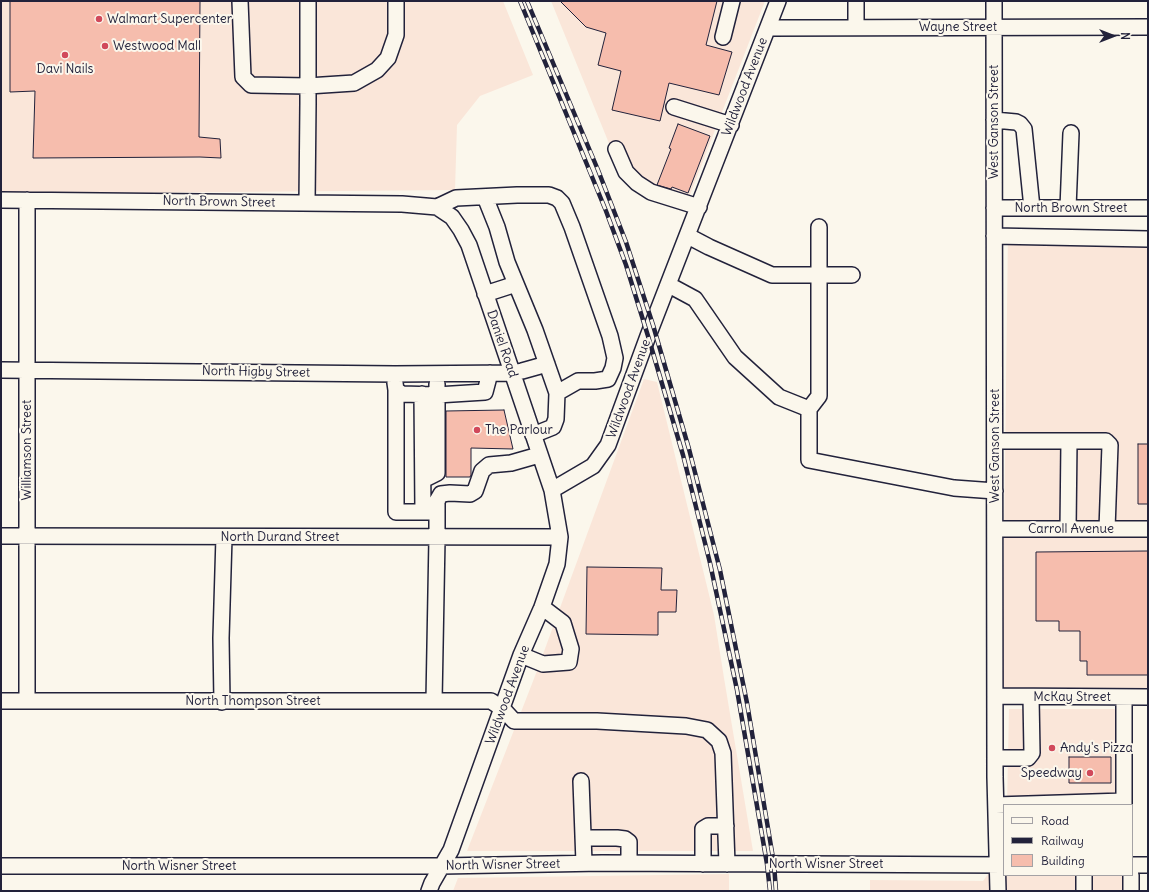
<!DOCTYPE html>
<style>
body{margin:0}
#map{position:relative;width:1149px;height:892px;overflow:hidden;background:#fbf7ec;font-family:Delius,sans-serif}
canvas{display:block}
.frame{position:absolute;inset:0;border:2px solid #22223b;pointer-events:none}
.legend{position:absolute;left:1003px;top:804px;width:130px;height:72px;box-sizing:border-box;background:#fbf7ec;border:1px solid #a4a2a5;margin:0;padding:5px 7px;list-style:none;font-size:12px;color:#22223b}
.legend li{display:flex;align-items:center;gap:8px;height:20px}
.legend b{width:20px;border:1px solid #a4a2a5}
.north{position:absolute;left:1093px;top:16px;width:40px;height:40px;-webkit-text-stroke:3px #fbf7ec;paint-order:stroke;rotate:90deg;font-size:11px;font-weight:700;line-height:16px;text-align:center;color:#22223b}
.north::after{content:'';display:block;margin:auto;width:14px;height:18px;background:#22223b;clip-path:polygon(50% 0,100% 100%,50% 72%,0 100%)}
</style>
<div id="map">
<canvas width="1149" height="892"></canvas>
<div class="frame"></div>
<ul class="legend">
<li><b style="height:5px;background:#fbf7ec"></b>Road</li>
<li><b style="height:5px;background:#22223b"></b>Railway</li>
<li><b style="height:11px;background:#f6bdad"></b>Building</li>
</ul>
<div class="north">N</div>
</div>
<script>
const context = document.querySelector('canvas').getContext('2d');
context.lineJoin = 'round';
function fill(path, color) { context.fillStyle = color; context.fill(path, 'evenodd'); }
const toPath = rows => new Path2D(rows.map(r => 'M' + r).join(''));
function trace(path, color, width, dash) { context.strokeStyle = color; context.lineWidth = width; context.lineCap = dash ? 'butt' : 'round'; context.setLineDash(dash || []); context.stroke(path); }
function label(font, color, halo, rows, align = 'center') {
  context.font = font + ' Delius,sans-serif'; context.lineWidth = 4; context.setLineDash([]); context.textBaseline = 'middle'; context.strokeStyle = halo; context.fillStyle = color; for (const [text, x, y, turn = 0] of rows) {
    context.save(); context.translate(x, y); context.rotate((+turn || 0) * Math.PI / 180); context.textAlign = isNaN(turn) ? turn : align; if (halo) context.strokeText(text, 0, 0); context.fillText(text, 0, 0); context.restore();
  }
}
fill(toPath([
 [1,1,503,1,533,75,480,96,457,125,455,190,1,194],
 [551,1,765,1,688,200,647,191,617,163],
 [1008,232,1148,232,1148,691,1002,691],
 [644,379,657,382,714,615,724,678,753,851,467,851,535,676],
 [1009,709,1131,709,1133,891,870,891,870,880,983,881,1004,852,1004,875,1132,875,1132,805,1007,805],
 [729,874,729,891,453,891,458,878]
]), '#fae6d9');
const building = toPath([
 [10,1,200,1,199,137,220,139,221,158,200,157,33,158,35,91,10,92,10,1],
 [560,1,717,1,706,45,732,52,719,95,669,83,660,121,612,110,621,71,598,65,606,33,586,27,560,1],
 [678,124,710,136,688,193,672,187,671,189,657,185,671,149,669,148,678,124],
 [504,410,513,449,471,448,471,475,470,477,446,477,446,411,504,410],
 [1138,444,1148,444,1148,504,1138,504,1138,444],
 [1148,551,1148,675,1087,675,1087,661,1080,661,1080,631,1059,631,1059,621,1036,621,1036,552,1148,551],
 [587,567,662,568,661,590,677,590,676,612,658,612,658,635,586,634,587,567],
 [1069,757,1111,757,1111,783,1069,783,1069,757]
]);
fill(building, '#f6bdad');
trace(building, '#22223b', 1);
const minor = toPath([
 [240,1,243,77,251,85,308,86,354,83,377,70,388,58,396,35,396,1],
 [856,1,856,28],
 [994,1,995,777,998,891],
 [768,28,1148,27],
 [723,37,732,1],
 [674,107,731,125],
 [994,120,1016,122,1020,124,1024,129,1032,208],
 [616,149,626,172,637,183,651,192,699,207],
 [485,197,497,227,507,262,535,330,557,393],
 [1,200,402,204,437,207,452,217,461,230,469,245,552,490,560,537,557,564,542,607,521,655,451,850,432,883,429,891],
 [307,203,308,103,308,1],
 [437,207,456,198,517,195,549,195,557,198,562,203,572,227,610,336,615,358,613,368,608,379,595,381,578,381,557,393,556,419,553,427,533,435],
 [994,208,1148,208],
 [1068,208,1071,133],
 [819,227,819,396,809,409,809,460,954,488,995,491],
 [688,236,709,247,772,275,852,275],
 [994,236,1148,239],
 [669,285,695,299,735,357,779,397,809,409],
 [485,294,516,284],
 [1,370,395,374,512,373,522,371,547,364],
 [395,383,396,390,402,394,437,395,437,473,423,480],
 [437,384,437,395,485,392,490,373],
 [396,390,396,512,437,512],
 [422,394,423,512],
 [995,441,1106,441,1110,445,1107,529],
 [552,490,593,466,608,445,648,336,778,1],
 [995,529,1148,529],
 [1068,529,1069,441],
 [1,536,560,537],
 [521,655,543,664,569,662,571,649,563,623,542,607],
 [995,696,1148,697],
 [1124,697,1124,805],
 [27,700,27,200],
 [1,701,491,701,503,709,514,721,597,721,686,726,707,730,719,741,723,753,727,864],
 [434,701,437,538,437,501,441,494,450,493,470,494,475,491,482,471,489,465,511,463,539,455],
 [222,702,221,638,224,537],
 [995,758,1028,758,1032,753,1031,697],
 [581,781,584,863],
 [996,805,1124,801],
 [583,838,617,838,625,839,629,842,629,863],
 [703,864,703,829,708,826,726,826],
 [1132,865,1148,865],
 [1,866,442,866,602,863,1004,865],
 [1131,875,1131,891],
 [1084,891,1084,875]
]);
trace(minor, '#22223b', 18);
trace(minor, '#fbf7ec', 15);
const rail = toPath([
 [520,1,606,211,626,265,648,336,683,455,710,563,737,690,767,864,770,891],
 [527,1,598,170,626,242,653,325,689,449,720,570,747,703,774,864,776,891]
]);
trace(rail, '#22223b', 4.5);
trace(rail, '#fbf7ec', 3, [9]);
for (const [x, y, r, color] of [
 [99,19,4,"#d1495b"],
 [105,46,4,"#d1495b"],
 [65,55,4,"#d1495b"],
 [477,430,4,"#d1495b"],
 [1052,748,4,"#d1495b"],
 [1090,773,4,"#d1495b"]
]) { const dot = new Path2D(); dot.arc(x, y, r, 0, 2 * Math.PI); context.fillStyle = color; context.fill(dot); trace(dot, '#fbf7ec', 1.5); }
label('13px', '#22223b', '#fbf7ec', [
 ["Walmart Supercenter",107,19],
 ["Westwood Mall",113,46],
 ["Davi Nails",65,69,"center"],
 ["The Parlour",485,430],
 ["Andy's Pizza",1060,748],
 ["Speedway",1082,773,"right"]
], 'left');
label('13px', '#22223b', '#fbf7ec', [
 ["Wayne Street",958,27],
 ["Wildwood Avenue",745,87,-69],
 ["West Ganson Street",994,122,-90],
 ["North Brown Street",219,202,1],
 ["North Brown Street",1071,208],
 ["Daniel Road",502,344,71],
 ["North Higby Street",256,372,1],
 ["Wildwood Avenue",629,389,-70],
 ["West Ganson Street",995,446,-90],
 ["Williamson Street",27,450,-90],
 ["Carroll Avenue",1071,529],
 ["North Durand Street",280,537],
 ["Wildwood Avenue",508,695,-70],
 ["McKay Street",1072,697],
 ["North Thompson Street",253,701],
 ["North Wisner Street",826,864],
 ["North Wisner Street",503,865,-1],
 ["North Wisner Street",179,866]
]);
</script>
